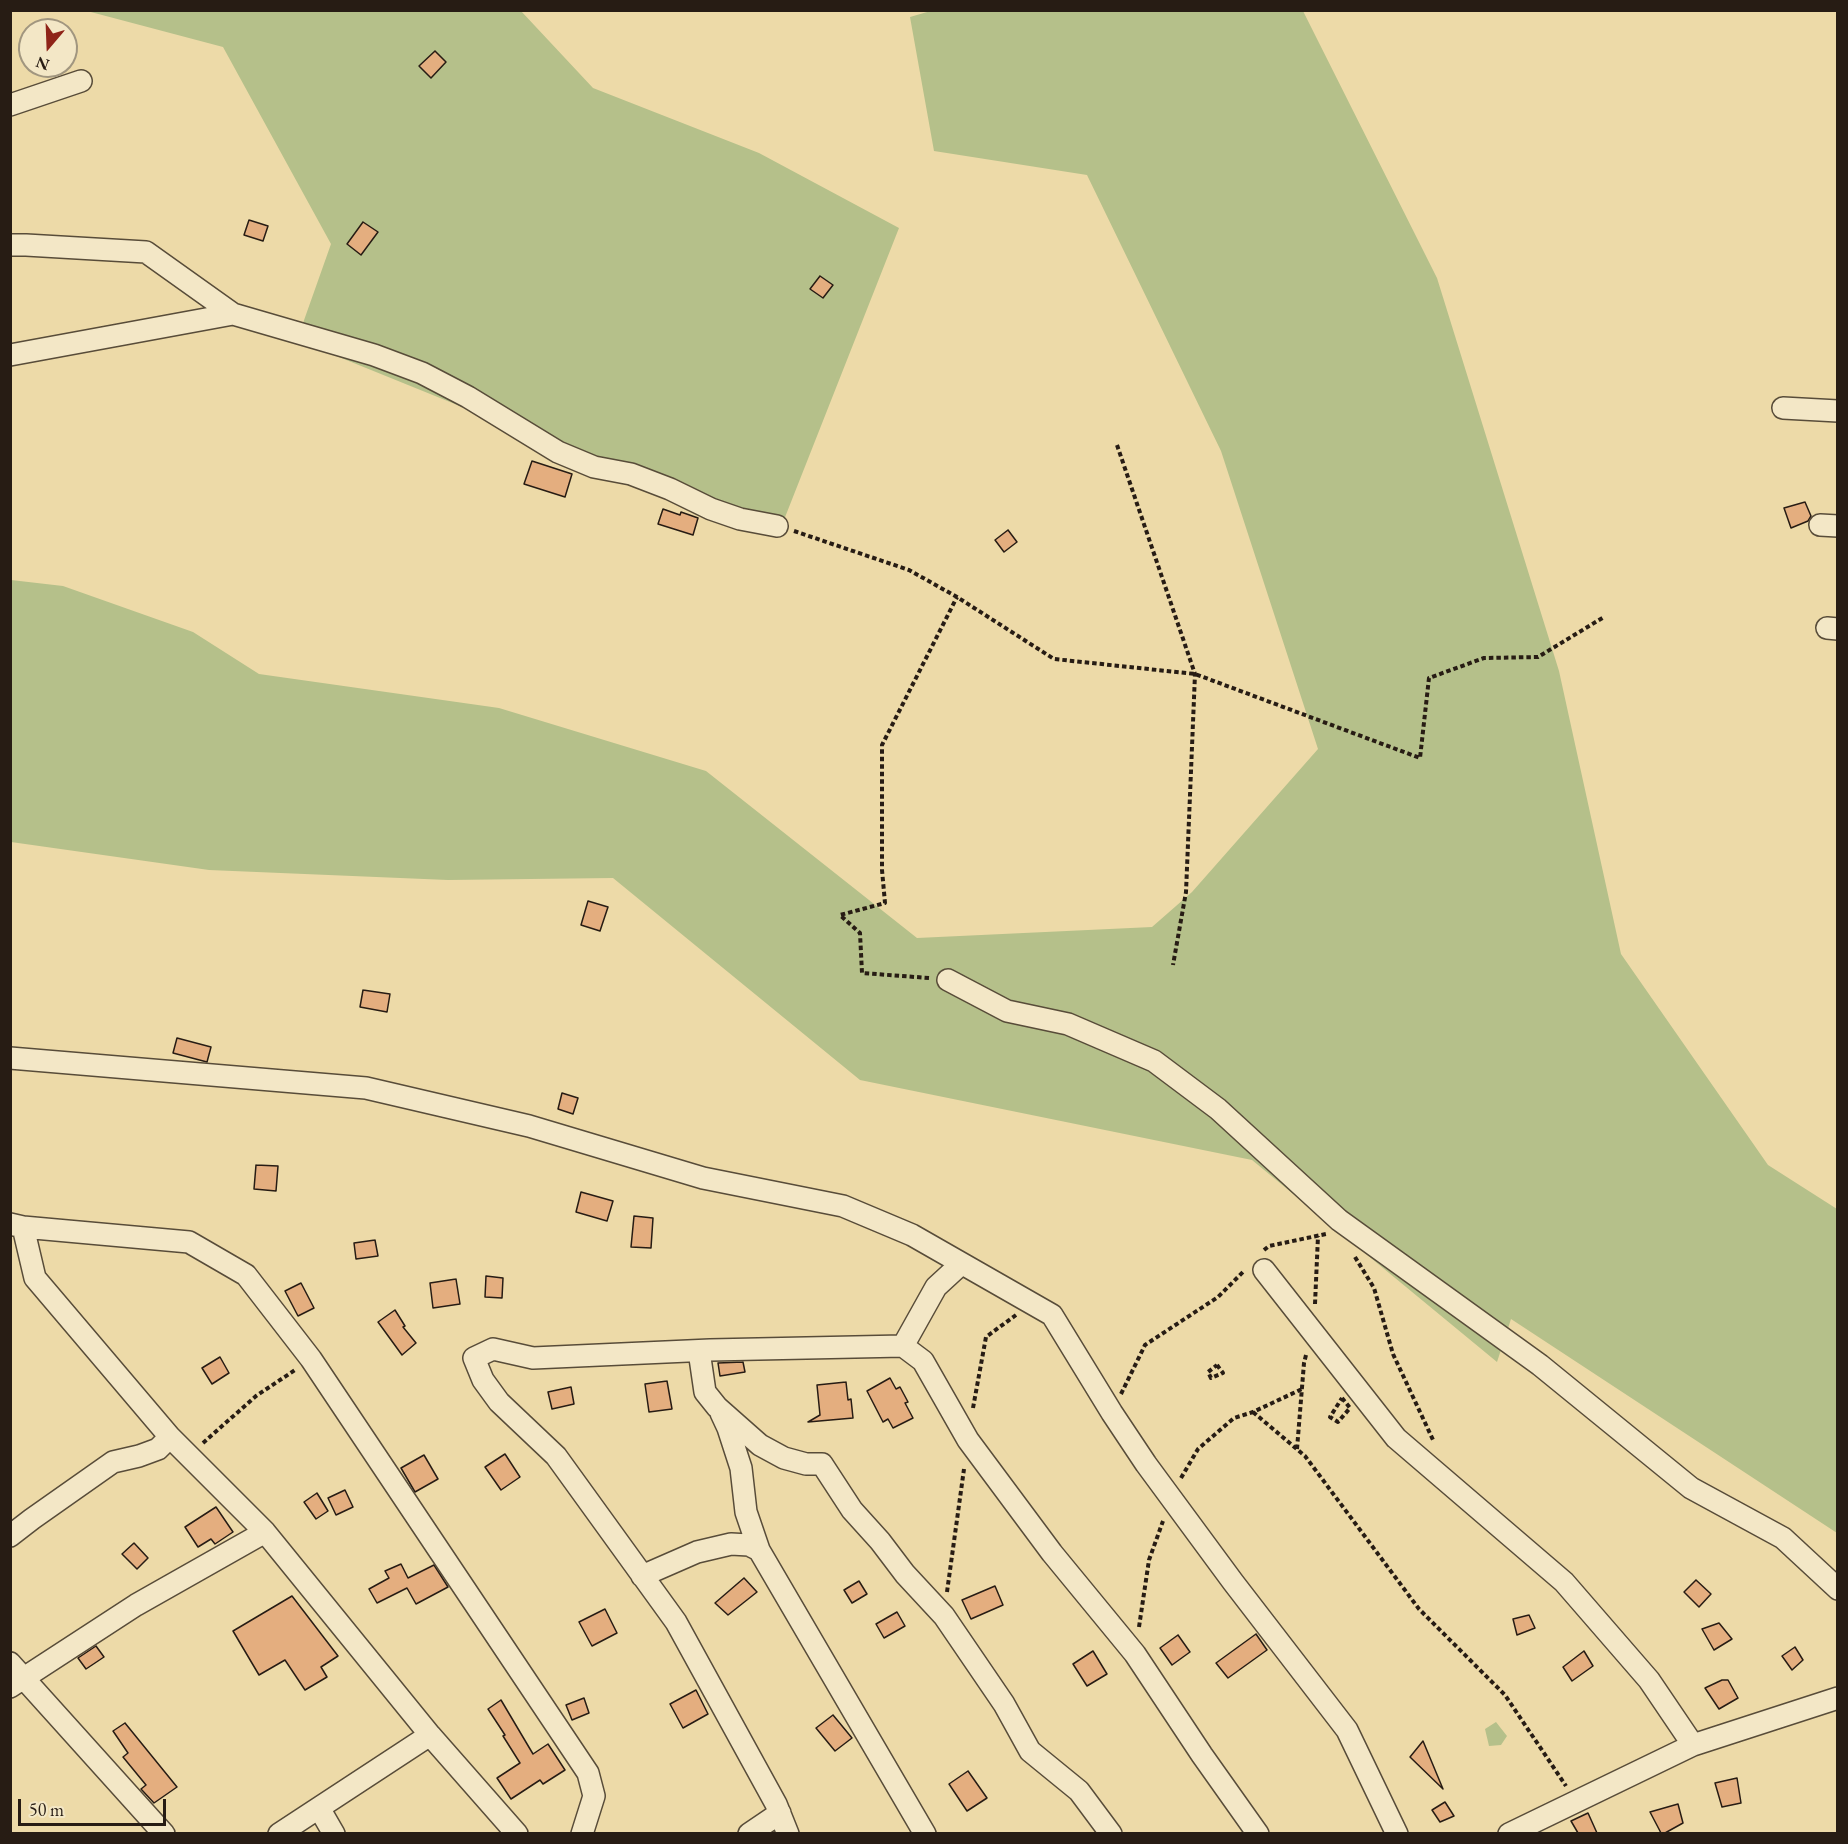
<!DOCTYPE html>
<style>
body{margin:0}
#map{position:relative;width:1848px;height:1844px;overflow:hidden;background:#eddaa8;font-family:"EB Garamond",serif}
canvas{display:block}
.frame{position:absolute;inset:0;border:12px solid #271c14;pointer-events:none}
.north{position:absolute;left:18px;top:18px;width:60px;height:60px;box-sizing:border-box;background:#f3e7c6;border:2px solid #a1967f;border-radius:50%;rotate:199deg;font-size:16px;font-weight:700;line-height:24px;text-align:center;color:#271c14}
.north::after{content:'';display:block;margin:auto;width:21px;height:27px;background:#8f2418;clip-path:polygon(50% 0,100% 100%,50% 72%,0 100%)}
.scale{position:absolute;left:18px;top:1799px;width:148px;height:27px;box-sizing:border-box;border:3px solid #271c14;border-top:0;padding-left:8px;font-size:18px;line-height:21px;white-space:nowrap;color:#271c14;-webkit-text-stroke:4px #f3e7c6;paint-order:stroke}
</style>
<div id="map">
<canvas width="1848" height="1844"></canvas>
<div class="frame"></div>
<div class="north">N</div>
<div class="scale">50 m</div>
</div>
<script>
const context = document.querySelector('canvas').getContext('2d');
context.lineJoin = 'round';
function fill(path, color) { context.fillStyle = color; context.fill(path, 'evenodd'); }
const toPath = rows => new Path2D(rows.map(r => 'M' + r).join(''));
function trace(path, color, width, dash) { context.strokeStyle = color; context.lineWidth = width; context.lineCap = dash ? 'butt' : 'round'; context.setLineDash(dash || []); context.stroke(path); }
fill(toPath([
 [934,10,1303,11,1437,278,1559,671,1621,954,1768,1165,1837,1209,1837,1533,1511,1319,1497,1362,1252,1160,860,1080,613,878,448,880,209,870,11,842,11,580,63,586,193,632,259,674,499,708,706,771,917,938,1152,927,1192,892,1318,749,1221,451,1087,175,934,151,910,17],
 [87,11,521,11,593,88,759,153,899,228,778,535,297,340,331,244,223,47],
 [1496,1722,1507,1736,1501,1745,1489,1746,1485,1729]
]), '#b5c08a');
const building = toPath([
 [435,51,446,62,431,78,419,66,435,51],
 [249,220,268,226,263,241,244,235,249,220],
 [363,222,378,232,361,255,347,244,363,222],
 [820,276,833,285,823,298,810,289,820,276],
 [532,461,572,474,565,497,524,484,532,461],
 [1805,502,1811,516,1808,521,1791,528,1784,508,1805,502],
 [663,509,680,515,681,512,698,518,693,535,658,524,663,509],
 [1008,530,1017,542,1004,552,995,540,1008,530],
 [588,901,608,907,600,931,581,925,588,901],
 [363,990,390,994,387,1012,360,1007,363,990],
 [177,1038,211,1047,207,1062,173,1053,177,1038],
 [562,1093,578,1098,573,1114,558,1109,562,1093],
 [256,1165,278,1166,276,1191,254,1189,256,1165],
 [581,1192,613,1201,607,1221,576,1212,581,1192],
 [634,1216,653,1218,651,1248,631,1247,634,1216],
 [375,1240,378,1256,356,1259,354,1243,375,1240],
 [486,1276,503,1278,502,1298,485,1297,486,1276],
 [456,1279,460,1304,433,1308,430,1283,456,1279],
 [301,1283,314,1308,298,1316,285,1291,301,1283],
 [395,1310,405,1326,403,1327,416,1343,402,1355,378,1322,395,1310],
 [220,1357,229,1373,212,1384,202,1368,220,1357],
 [743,1362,745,1372,720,1376,718,1363,743,1362],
 [890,1378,896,1389,900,1387,908,1402,905,1403,913,1418,893,1428,888,1419,883,1422,867,1391,890,1378],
 [667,1381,672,1409,649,1412,645,1384,667,1381],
 [846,1382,848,1400,851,1399,853,1418,808,1422,820,1415,817,1385,846,1382],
 [571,1387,574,1404,552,1409,548,1392,571,1387],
 [505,1454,520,1477,501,1490,485,1467,505,1454],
 [424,1455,438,1479,415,1492,401,1468,424,1455],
 [345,1490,353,1507,336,1515,328,1498,345,1490],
 [317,1493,328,1511,316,1519,304,1502,317,1493],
 [216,1507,233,1532,215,1544,211,1539,198,1547,185,1527,216,1507],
 [134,1543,148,1558,137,1569,122,1554,134,1543],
 [401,1564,408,1578,434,1565,448,1587,416,1604,407,1588,377,1603,369,1589,389,1578,385,1571,401,1564],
 [744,1578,757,1592,728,1615,715,1603,744,1578],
 [1696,1580,1711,1594,1699,1607,1684,1592,1696,1580],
 [859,1581,867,1594,852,1603,844,1590,859,1581],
 [995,1586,1003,1605,971,1619,962,1600,995,1586],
 [292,1596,338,1656,321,1667,327,1677,305,1690,285,1660,259,1675,233,1631,292,1596],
 [605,1609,617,1633,592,1646,579,1622,605,1609],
 [897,1612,905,1626,884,1638,876,1624,897,1612],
 [1529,1615,1535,1628,1517,1635,1513,1619,1529,1615],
 [1719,1623,1732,1639,1714,1650,1702,1629,1719,1623],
 [1256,1634,1267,1650,1228,1678,1216,1663,1256,1634],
 [1178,1635,1190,1652,1172,1665,1160,1648,1178,1635],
 [96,1646,104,1657,86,1669,78,1658,96,1646],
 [1795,1647,1803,1660,1792,1670,1782,1656,1795,1647],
 [1093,1651,1107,1674,1087,1686,1073,1664,1093,1651],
 [1584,1651,1593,1666,1572,1681,1563,1667,1584,1651],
 [1722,1680,1728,1680,1738,1698,1719,1709,1705,1688,1722,1680],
 [696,1690,708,1714,683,1728,670,1704,696,1690],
 [584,1698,589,1713,572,1720,566,1705,584,1698],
 [501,1700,533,1754,548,1744,565,1770,543,1784,540,1780,511,1799,497,1778,520,1763,503,1736,505,1735,488,1709,501,1700],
 [833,1715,852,1738,835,1751,816,1728,833,1715],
 [125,1723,177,1787,154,1803,141,1789,146,1785,123,1757,128,1753,113,1731,125,1723],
 [1423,1741,1443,1789,1410,1757,1423,1741],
 [968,1771,987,1798,967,1811,949,1784,968,1771],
 [1737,1778,1741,1803,1722,1807,1715,1783,1737,1778],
 [1445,1802,1454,1816,1440,1822,1432,1810,1445,1802],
 [1678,1804,1683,1823,1665,1833,1661,1833,1650,1812,1678,1804],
 [1588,1813,1597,1833,1578,1833,1571,1821,1588,1813]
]);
fill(building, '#e4ae7f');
trace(building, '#271c14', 1.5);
const minor = toPath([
 [10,105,81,81],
 [10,245,26,245,146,252,233,314,374,355,422,373,468,397,558,452,594,467,631,474,670,489,711,509,740,519,777,526],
 [10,355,233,314],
 [1783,408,1838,411],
 [1820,525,1838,526],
 [1827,628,1838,629],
 [948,980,1007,1011,1068,1024,1154,1061,1218,1109,1339,1220,1540,1365,1691,1488,1783,1538,1838,1589],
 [10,1058,366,1088,529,1126,703,1178,843,1206,912,1235,1052,1315,1112,1413,1146,1464,1233,1582,1347,1730,1397,1834],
 [10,1224,23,1227,189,1242,246,1275,311,1359,588,1773,594,1796,582,1834],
 [23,1227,35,1278,170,1437,265,1532,430,1735,517,1834],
 [1264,1270,1396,1438,1564,1582,1649,1680,1693,1745],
 [903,1346,936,1287,961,1264],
 [699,1351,705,1392,717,1407,760,1445,784,1458,806,1464,822,1464,852,1510,880,1541,905,1574,944,1616,1004,1704,1030,1751,1079,1791,1111,1834],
 [721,1413,728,1428,741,1468,746,1512,759,1550],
 [10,1536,32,1519,113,1462,139,1456,158,1449,170,1437],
 [642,1576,697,1552,731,1544,749,1545,759,1550,925,1834],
 [10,1663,164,1834],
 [10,1687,136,1605,265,1532],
 [319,1808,334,1834],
 [279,1834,430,1735],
 [749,1834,780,1813],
 [788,1834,776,1804,676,1622,556,1456,499,1402,483,1380,474,1358,493,1349,533,1358,710,1350,903,1346,923,1361,968,1440,1052,1553,1135,1654,1202,1755,1258,1834],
 [1509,1834,1693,1745,1838,1698]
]);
trace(minor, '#584c39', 24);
trace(toPath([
 [1117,445,1195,674,1186,892,1173,965],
 [794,531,909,570,957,597,1054,659,1195,674,1420,758,1429,678,1484,658,1538,657,1604,617],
 [929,978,862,973,860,933,840,915,885,903,882,870,882,745,957,597],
 [1264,1250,1269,1246,1326,1234],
 [1355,1257,1374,1288,1393,1354,1434,1442],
 [1315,1304,1318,1236],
 [1217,1365,1223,1373,1211,1378,1208,1372,1217,1365],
 [1121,1394,1145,1345,1218,1297,1244,1271],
 [1342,1398,1350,1408,1338,1422,1330,1417,1342,1398],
 [973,1408,986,1337,1016,1315],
 [1253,1412,1305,1456,1419,1609,1505,1695,1566,1786],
 [203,1443,256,1396,295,1370],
 [1297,1449,1304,1363,1306,1355],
 [1181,1478,1198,1449,1234,1418,1253,1412,1302,1389],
 [947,1592,964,1469],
 [1139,1627,1149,1560,1163,1521]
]), '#271c14', 4, [4.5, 3]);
trace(minor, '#f3e7c6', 21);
</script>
